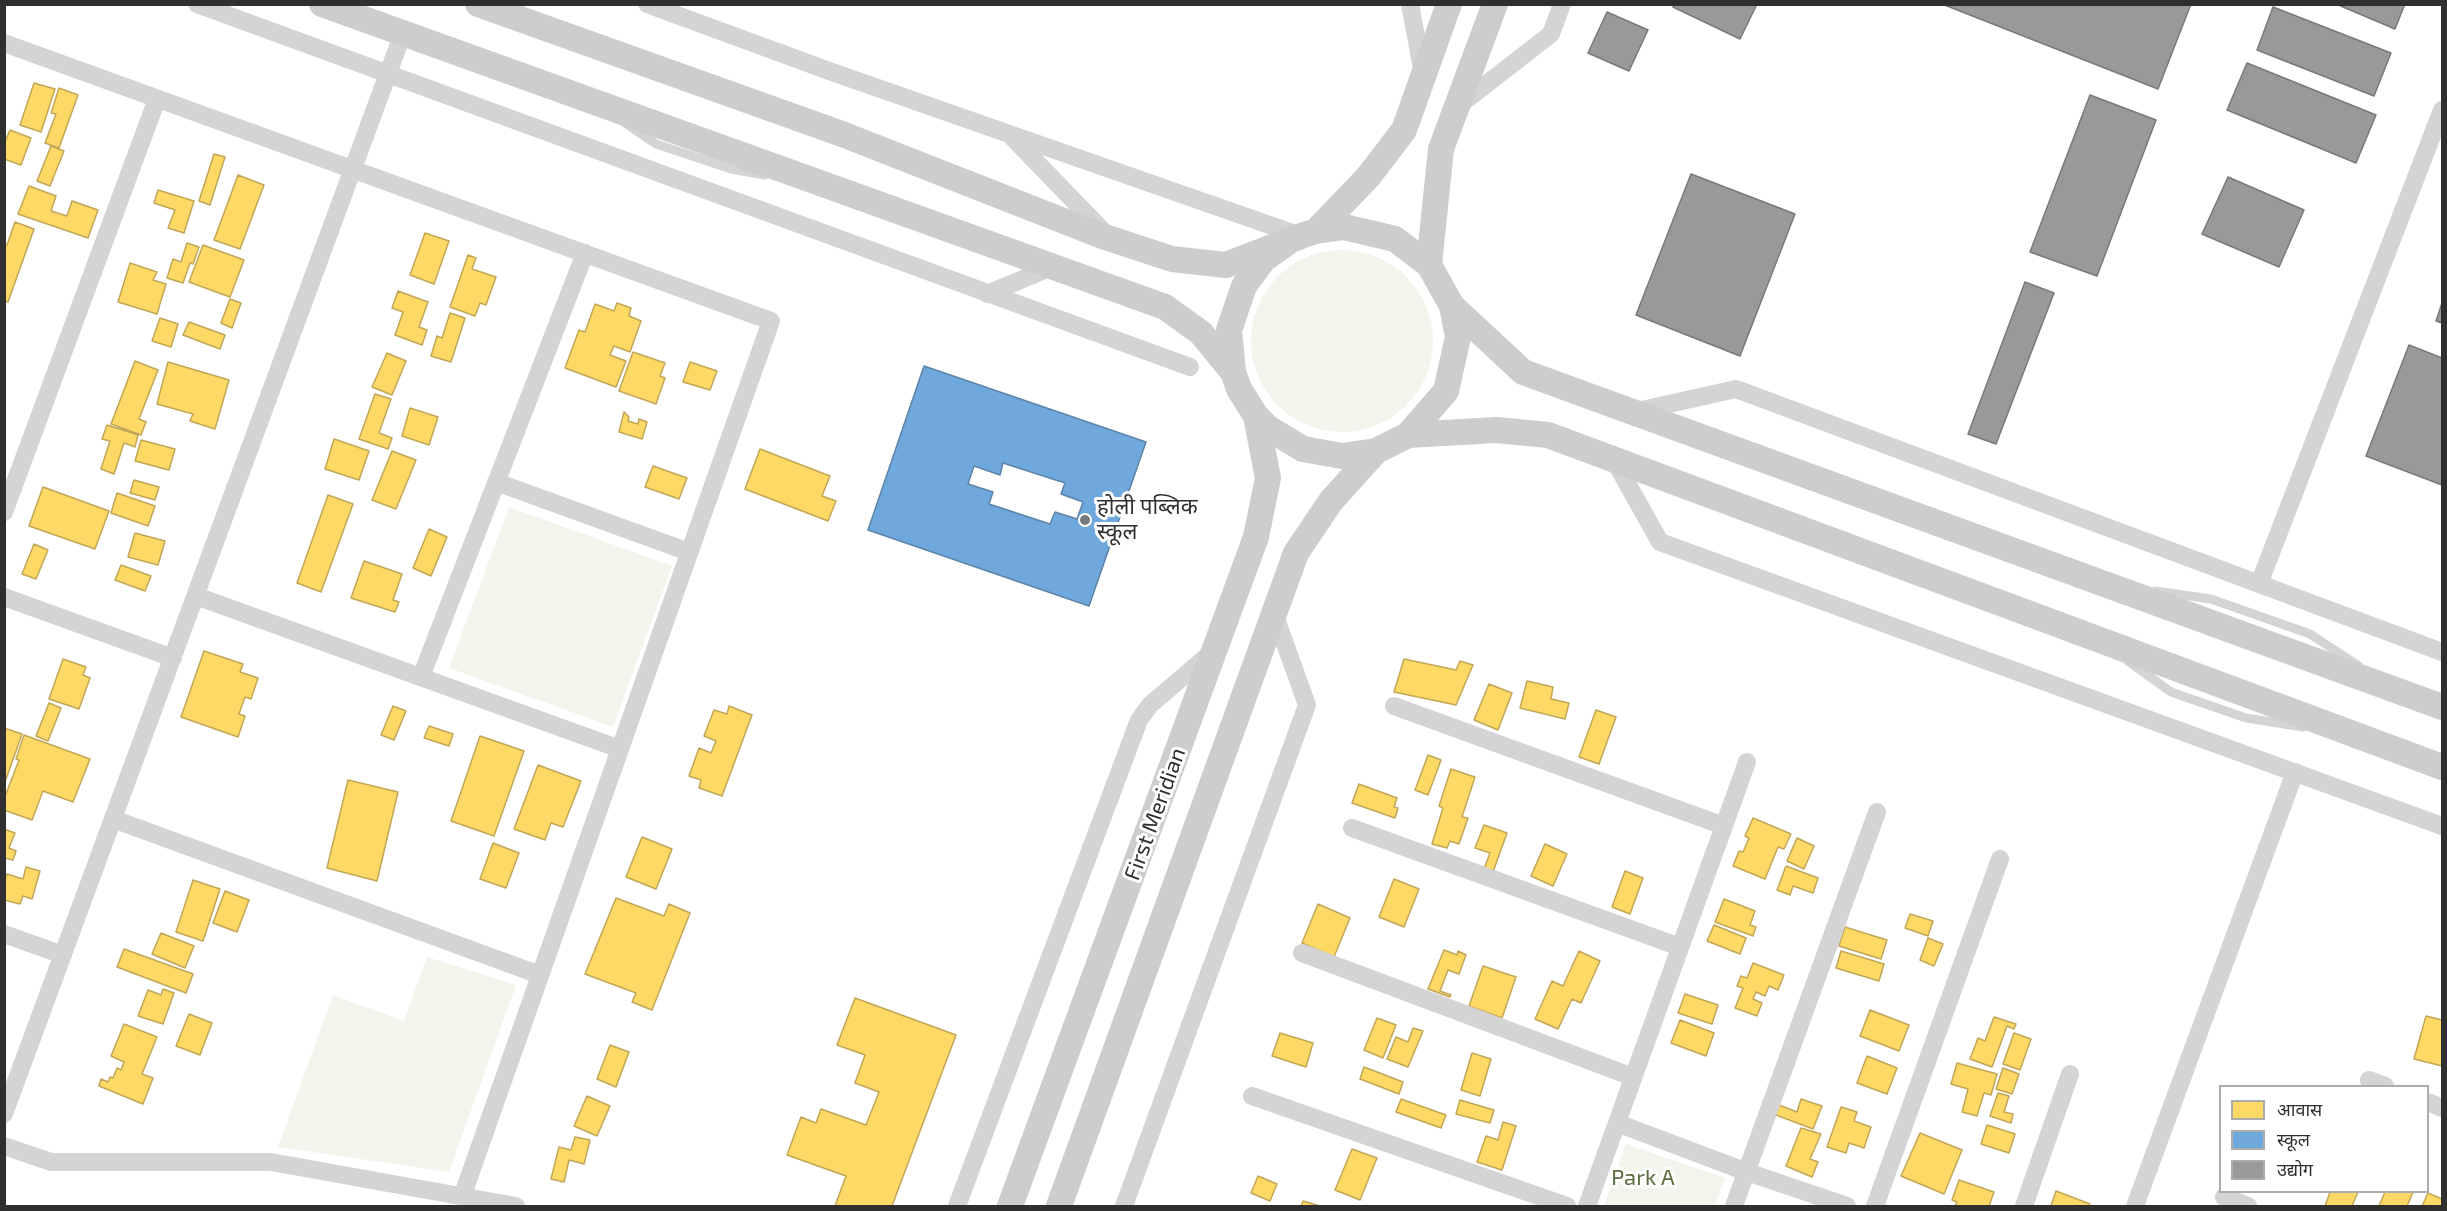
<!DOCTYPE html>
<meta charset="utf-8">
<style>
body{margin:0}
#map{position:relative;width:2447px;height:1211px;overflow:hidden;background:#fff;font-family:"Exo 2","Noto Sans Devanagari",sans-serif}
canvas{display:block}
.frame{position:absolute;inset:0;border:6px solid #2f2f2f;pointer-events:none}
.legend{position:absolute;left:2219px;top:1085px;width:210px;height:108px;box-sizing:border-box;background:#fff;border:2px solid #acacac;margin:0;padding:8px 10px;list-style:none;font-size:18px;color:#2f2f2f}
.legend li{display:flex;align-items:center;gap:12px;height:30px}
.legend b{width:30px;border:2px solid #acacac}
</style>
<div id="map">
<canvas width="2447" height="1211"></canvas>
<div class="frame"></div>
<ul class="legend">
<li><b style="height:16px;background:#ffd966"></b>आवास</li>
<li><b style="height:16px;background:#6fa8dc"></b>स्कूल</li>
<li><b style="height:16px;background:#999"></b>उद्योग</li>
</ul>
</div>
<script>
const context = document.querySelector('canvas').getContext('2d');
context.lineJoin = 'round';
function fill(path, color) { context.fillStyle = color; context.fill(path, 'evenodd'); }
const toPath = rows => new Path2D(rows.map(r => 'M' + r).join(''));
function trace(path, color, width, dash) { context.strokeStyle = color; context.lineWidth = width; context.lineCap = dash ? 'butt' : 'round'; context.setLineDash(dash || []); context.stroke(path); }
function label(font, color, halo, rows, align = 'center') {
  context.font = font + ' "Exo 2","Noto Sans Devanagari",sans-serif'; context.lineWidth = 6; context.setLineDash([]); context.textBaseline = 'middle'; context.strokeStyle = halo; context.fillStyle = color; for (const [text, x, y, turn = 0] of rows) {
    context.save(); context.translate(x, y); context.rotate((+turn || 0) * Math.PI / 180); context.textAlign = isNaN(turn) ? turn : align; if (halo) context.strokeText(text, 0, 0); context.fillText(text, 0, 0); context.restore();
  }
}
fill(toPath([
 '1251 341a91 91 0 1 1 182 0a91 91 0 1 1-182 0Z',
 [509,507,672,566,613,727,449,668],
 [427,957,516,985,449,1172,278,1147,333,995,404,1021],
 [1626,1144,1725,1178,1715,1206,1604,1206]
]), '#f2f5ec');
const homes = toPath([
 [34,83,55,89,41,132,20,125,34,83],
 [59,88,78,95,59,148,45,143,56,114,51,113,59,88],
 [10,130,31,138,21,165,4,159,4,144,10,130],
 [51,146,64,151,50,186,37,181,51,146],
 [214,154,225,157,210,205,199,201,214,154],
 [238,175,264,185,240,249,214,240,238,175],
 [29,186,56,196,51,211,67,216,72,201,98,210,88,238,18,214,29,186],
 [158,190,194,201,184,233,168,228,175,210,154,203,158,190],
 [15,222,34,229,8,302,4,301,4,244,7,245,15,222],
 [425,233,449,241,434,284,410,275,425,233],
 [187,243,199,247,193,264,190,263,183,283,167,278,173,259,181,262,187,243],
 [203,245,244,260,230,297,189,282,203,245],
 [468,255,476,258,472,269,496,277,486,305,480,303,475,316,450,307,468,255],
 [130,263,157,272,153,280,166,284,157,314,118,302,130,263],
 [398,291,428,302,419,327,427,330,422,345,395,335,403,312,392,308,398,291],
 [230,299,241,303,232,328,221,323,230,299],
 [617,303,631,308,629,316,641,321,630,352,614,346,610,355,626,361,616,387,565,368,579,330,585,332,595,304,614,311,617,303],
 [450,313,465,318,451,362,431,356,437,336,442,338,450,313],
 [160,318,178,324,171,347,152,341,160,318],
 [189,322,225,335,220,349,183,335,189,322],
 [633,352,665,363,660,376,665,378,656,404,619,391,633,352],
 [387,353,406,361,392,395,372,387,387,353],
 [135,361,158,370,139,419,146,422,141,435,111,424,135,361],
 [168,362,229,380,215,429,190,421,193,414,157,404,168,362],
 [690,362,717,371,710,390,683,382,690,362],
 [375,394,391,399,379,433,392,438,388,449,359,439,375,394],
 [410,408,438,417,429,445,402,436,410,408],
 [624,412,629,417,628,421,638,424,639,419,647,422,642,439,619,432,624,412],
 [107,425,138,435,135,447,124,443,114,474,101,469,110,441,102,439,107,425],
 [334,439,369,451,359,480,325,469,334,439],
 [141,440,175,449,169,470,135,461,141,440],
 [760,449,830,476,822,496,836,501,828,521,745,489,760,449],
 [392,451,416,460,396,509,372,500,392,451],
 [653,466,687,478,679,499,645,487,653,466],
 [134,480,159,487,155,500,130,493,134,480],
 [43,487,109,511,95,549,29,526,43,487],
 [117,493,155,506,148,526,111,513,117,493],
 [328,495,353,504,321,592,297,583,328,495],
 [429,529,447,537,431,576,413,568,429,529],
 [135,533,165,541,158,565,128,557,135,533],
 [34,544,48,550,36,579,22,574,34,544],
 [364,561,402,574,393,600,399,602,395,612,351,598,364,561],
 [121,565,151,576,145,591,115,580,121,565],
 [204,651,243,664,240,672,258,678,251,699,245,697,239,714,245,716,238,737,181,717,204,651],
 [63,659,86,667,83,675,90,678,79,709,49,699,63,659],
 [1404,659,1456,670,1460,661,1473,665,1456,705,1394,692,1404,659],
 [1527,681,1553,687,1551,699,1569,703,1565,719,1520,708,1527,681],
 [1489,684,1512,693,1498,730,1474,720,1489,684],
 [49,703,61,708,48,741,36,736,49,703],
 [393,706,406,711,394,740,381,735,393,706],
 [729,706,752,715,722,796,699,788,701,780,689,776,699,748,711,753,716,741,704,736,714,710,727,714,729,706],
 [1596,710,1616,717,1599,764,1579,757,1596,710],
 [429,726,453,734,449,746,424,738,429,726],
 [4,728,22,734,4,785,4,728],
 [24,735,90,759,73,802,43,791,32,820,4,810,4,799,19,760,16,759,24,735],
 [480,736,524,751,494,836,451,821,480,736],
 [1428,755,1441,760,1428,795,1415,790,1428,755],
 [538,765,581,781,563,827,551,823,545,840,514,829,538,765],
 [1451,769,1475,777,1462,817,1468,818,1459,844,1450,841,1447,848,1432,844,1443,808,1439,806,1451,769],
 [348,780,398,792,377,881,327,868,348,780],
 [1359,784,1397,798,1394,807,1398,808,1395,818,1352,803,1359,784],
 [1753,818,1791,834,1784,849,1778,847,1765,879,1733,866,1739,851,1743,852,1749,838,1745,836,1753,818],
 [1484,825,1507,833,1493,872,1484,869,1490,853,1475,848,1484,825],
 [4,829,15,833,9,848,16,851,13,860,4,858,4,829],
 [642,837,672,849,656,889,626,877,642,837],
 [1797,838,1814,846,1804,869,1787,861,1797,838],
 [493,843,519,853,506,888,480,879,493,843],
 [1545,844,1567,854,1553,886,1531,876,1545,844],
 [1786,866,1818,878,1813,893,1793,886,1790,895,1777,890,1786,866],
 [26,867,40,871,32,899,23,896,20,904,4,900,4,883,7,874,23,879,26,867],
 [1625,871,1643,878,1630,914,1612,907,1625,871],
 [1394,879,1419,889,1404,927,1379,917,1394,879],
 [193,880,220,889,203,941,176,932,193,880],
 [225,891,249,900,237,932,213,923,225,891],
 [616,898,664,916,669,904,690,913,652,1010,632,1002,636,993,585,974,616,898],
 [1724,899,1755,911,1750,925,1756,927,1753,936,1715,922,1724,899],
 [1318,904,1350,918,1334,957,1302,943,1318,904],
 [1910,914,1933,921,1928,936,1905,928,1910,914],
 [1714,925,1746,938,1740,954,1707,941,1714,925],
 [1845,927,1887,940,1881,959,1839,946,1845,927],
 [161,933,194,946,185,968,152,954,161,933],
 [1928,938,1943,944,1934,966,1920,960,1928,938],
 [124,949,193,974,186,993,117,967,124,949],
 [1444,950,1457,955,1458,951,1466,955,1459,974,1448,970,1440,991,1451,995,1450,997,1428,989,1444,950],
 [1579,951,1600,961,1581,1003,1572,999,1558,1029,1535,1019,1552,981,1563,986,1579,951],
 [1841,951,1884,964,1879,981,1836,968,1841,951],
 [1753,963,1784,975,1778,990,1769,986,1765,996,1756,992,1753,999,1762,1003,1757,1016,1735,1008,1743,988,1737,986,1741,976,1747,978,1753,963],
 [1483,966,1516,977,1502,1018,1469,1006,1483,966],
 [163,989,174,993,163,1024,138,1016,148,990,161,995,163,989],
 [1685,994,1718,1005,1712,1024,1678,1013,1685,994],
 [855,998,956,1035,892,1206,835,1206,846,1176,787,1155,801,1117,816,1123,821,1109,866,1125,879,1092,855,1083,865,1055,837,1045,855,998],
 [1870,1010,1909,1025,1899,1051,1860,1036,1870,1010],
 [189,1014,212,1023,200,1055,176,1046,189,1014],
 [2426,1016,2442,1020,2442,1066,2414,1059,2426,1016],
 [1994,1017,2016,1024,2014,1029,2007,1026,1992,1067,1970,1059,1978,1038,1985,1041,1994,1017],
 [1377,1018,1396,1025,1383,1058,1364,1050,1377,1018],
 [1680,1020,1714,1033,1706,1056,1671,1043,1680,1020],
 [124,1024,157,1037,142,1074,153,1078,143,1104,99,1086,101,1079,108,1082,110,1077,113,1078,117,1068,121,1070,124,1062,111,1056,124,1024],
 [1413,1028,1423,1031,1408,1067,1387,1059,1396,1037,1408,1042,1413,1028],
 [1280,1033,1313,1043,1306,1067,1272,1056,1280,1033],
 [2014,1033,2031,1039,2020,1070,2003,1064,2014,1033],
 [610,1045,629,1052,616,1087,597,1079,610,1045],
 [1472,1053,1491,1059,1480,1096,1461,1090,1472,1053],
 [1867,1056,1897,1068,1887,1094,1857,1083,1867,1056],
 [1957,1063,1997,1074,1991,1095,1984,1093,1977,1116,1962,1112,1968,1089,1951,1084,1957,1063],
 [1364,1067,1403,1082,1399,1094,1360,1079,1364,1067],
 [2003,1068,2019,1074,2012,1094,1996,1089,2003,1068],
 [1998,1093,2009,1096,2004,1112,2013,1114,2011,1123,1990,1116,1998,1093],
 [587,1096,610,1106,597,1136,574,1126,587,1096],
 [1401,1099,1446,1115,1441,1128,1396,1112,1401,1099],
 [1801,1099,1822,1106,1813,1129,1776,1115,1779,1105,1797,1112,1801,1099],
 [1460,1100,1494,1110,1490,1123,1456,1114,1460,1100],
 [1841,1107,1857,1112,1854,1121,1871,1127,1864,1148,1849,1143,1846,1153,1827,1147,1841,1107],
 [1503,1122,1516,1126,1502,1170,1477,1162,1486,1136,1498,1140,1503,1122],
 [1987,1125,2015,1134,2009,1153,1981,1144,1987,1125],
 [1801,1128,1821,1134,1810,1159,1818,1162,1812,1177,1786,1166,1801,1128],
 [1920,1133,1962,1150,1944,1194,1901,1176,1920,1133],
 [575,1137,590,1140,584,1164,569,1160,564,1182,551,1179,559,1147,571,1150,575,1137],
 [1352,1149,1377,1158,1360,1200,1335,1190,1352,1149],
 [1258,1176,1277,1184,1270,1201,1251,1193,1258,1176],
 [1959,1180,1994,1192,1989,1206,1955,1206,1957,1202,1952,1200,1959,1180],
 [2056,1191,2090,1204,2089,1206,2051,1206,2056,1191],
 [2330,1192,2358,1192,2352,1206,2325,1206,2330,1192],
 [2385,1192,2413,1192,2407,1206,2379,1206,2385,1192],
 [2428,1193,2442,1199,2442,1206,2422,1206,2428,1193],
 [1303,1201,1320,1206,1301,1206,1303,1201]
]);
fill(homes, '#ffd966');
trace(homes, '#c1a656', 1.5);
const schools = toPath([
 [924,366,1146,442,1089,606,868,530,924,366],
 [1003,463,1065,483,1061,494,1083,502,1077,519,1055,512,1050,524,989,504,993,492,968,484,974,466,1000,475,1003,463]
]);
fill(schools, '#6fa8dc');
trace(schools, '#5c84a8', 1.5);
const industry = toPath([
 [1675,4,1757,4,1740,39,1673,7,1675,4],
 [1942,4,2191,4,2158,89,1942,4],
 [2336,4,2405,4,2395,29,2336,4],
 [2273,7,2391,53,2374,96,2257,50,2273,7],
 [1607,12,1648,30,1629,71,1588,53,1607,12],
 [2247,63,2376,115,2356,163,2227,110,2247,63],
 [2090,95,2156,120,2097,276,2030,252,2090,95],
 [1691,174,1795,214,1740,356,1636,315,1691,174],
 [2228,177,2304,210,2279,267,2202,234,2228,177],
 [2025,282,2054,293,1996,444,1968,434,2025,282],
 [2442,303,2442,323,2436,321,2442,303],
 [2409,345,2442,358,2442,485,2366,456,2409,345]
]);
fill(industry, '#999');
trace(industry, '#797979', 1.5);
trace(toPath([
 [625,123,656,144,731,169,765,175],
 [2155,591,2211,599,2310,634,2359,666],
 [2128,661,2171,692,2246,718,2303,727]
]), '#d4d4d4', 9);
trace(toPath([
 [197,4,1190,367],
 [647,4,832,72,1301,236],
 [1410,4,1423,74],
 [4,43,771,321,462,1197],
 [1457,107,1551,34,1562,4],
 [1013,138,1106,234],
 [987,294,1054,266],
 [1633,412,1736,389,2442,652],
 [1614,460,1660,542,2442,826],
 [496,482,689,552],
 [4,512,157,99],
 [2259,584,2442,110],
 [196,596,620,749],
 [4,597,173,658],
 [421,677,585,253],
 [1394,706,1724,826],
 [113,819,540,975],
 [1352,828,1680,947],
 [4,934,63,955],
 [1302,953,1633,1077],
 [2369,1080,2385,1086],
 [1252,1096,1567,1206],
 [2428,1102,2442,1108],
 [4,1114,403,33],
 [1617,1123,1747,1172,1847,1206],
 [4,1146,51,1162,271,1162,516,1206],
 [2224,1197,2248,1206],
 [957,1206,1139,720,1150,705,1212,652],
 [1124,1206,1307,705,1274,613],
 [1587,1206,1747,762],
 [1734,1206,1877,812],
 [1875,1206,2000,859],
 [2024,1206,2070,1074],
 [2135,1206,2295,772]
]), '#d4d4d4', 18);
trace(toPath([
 [322,4,1165,307,1201,333,1233,372],
 [478,4,842,134,1102,236,1172,259,1226,265,1301,236,1316,231,1344,227,1395,239,1429,265,1452,306,1458,337,1446,391,1408,435,1376,451,1342,456,1303,449,1268,428,1256,416,1239,389,1233,372,1229,330,1244,286,1263,260,1291,240],
 [1316,231,1368,177,1404,130,1449,4],
 [1429,265,1441,149,1495,4],
 [1452,306,1523,372,2442,707],
 [1408,435,1497,430,1548,435,2442,767],
 [1010,1206,1256,537,1268,478,1256,416],
 [1059,1206,1296,553,1331,501,1376,451]
]), '#cdcdcd', 26);
for (const [x, y, r, color] of [
 [1085,520,6,"#787878"]
]) { const dot = new Path2D(); dot.arc(x, y, r, 0, 2 * Math.PI); context.fillStyle = color; context.fill(dot); trace(dot, '#fff', 2); }
label('22px', '#2f2f2f', '#fff', [
 ["होली पब्लिक",1097,507],
 ["स्कूल",1097,532]
], 'left');
label('22px', '#2f2f2f', '#fff', [
 ["First Meridian",1155,814,-70]
]);
label('22px', '#596c3a', '#fff', [
 ["Park A",1643,1178]
]);
</script>
